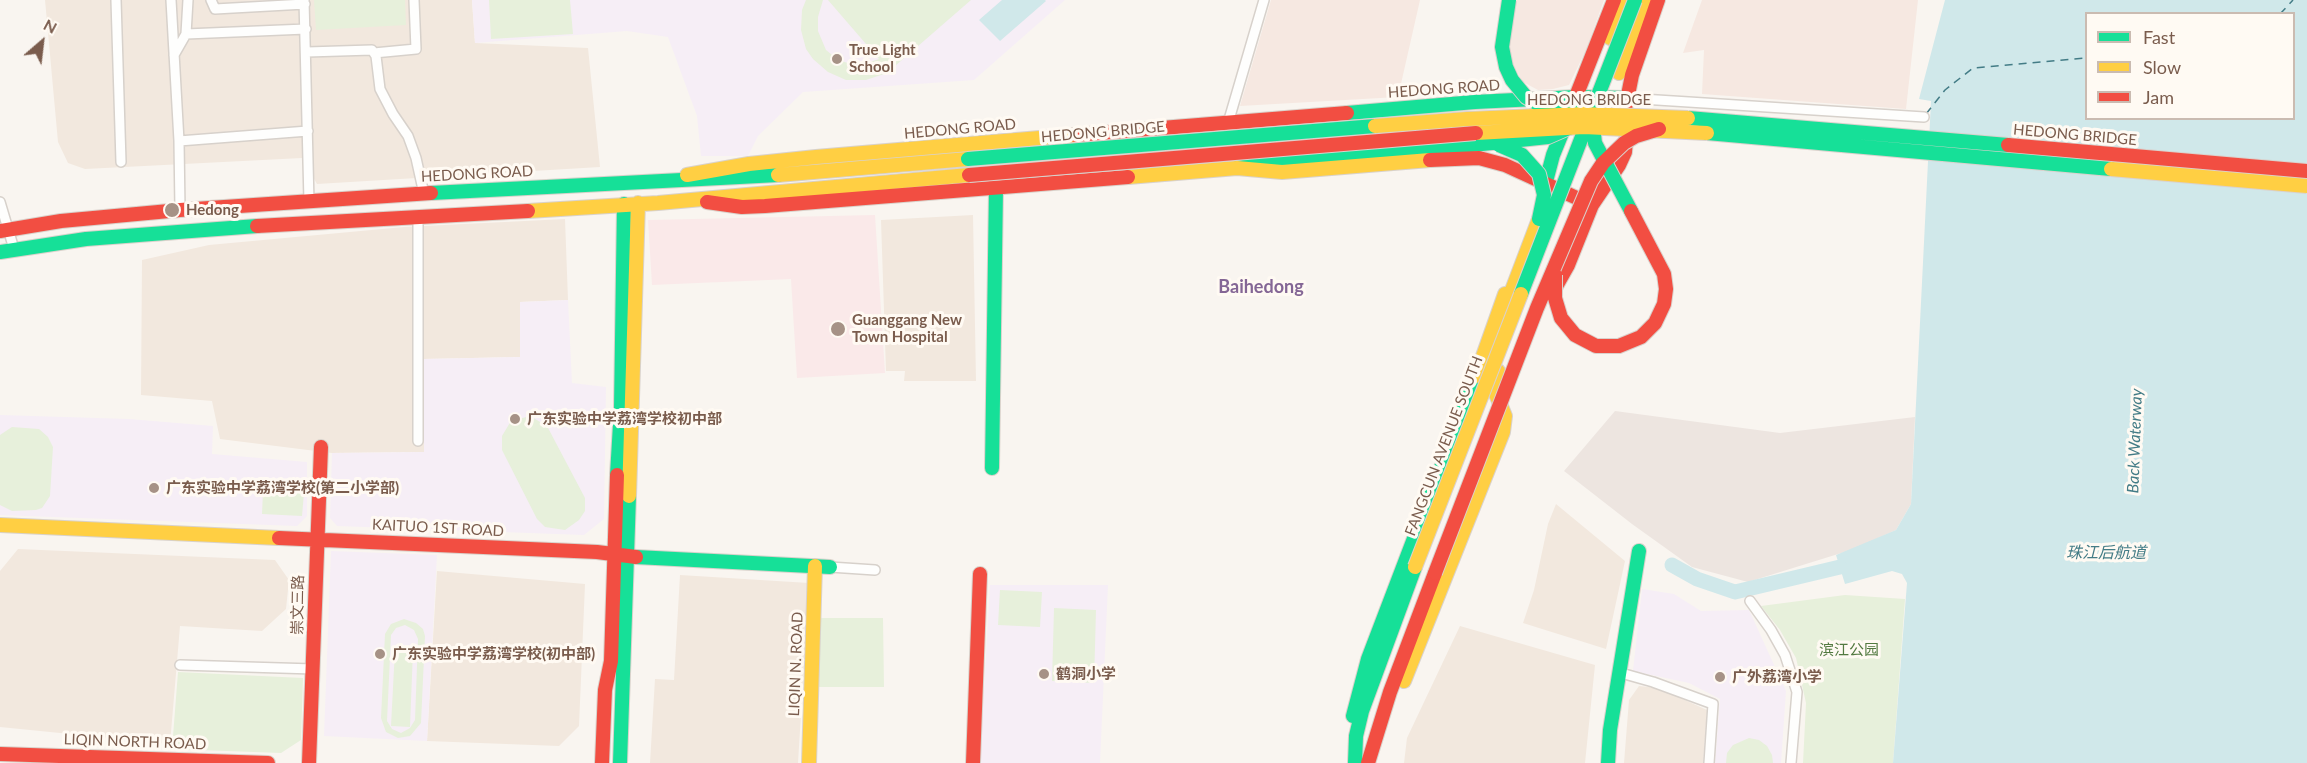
<!DOCTYPE html>
<meta charset="utf-8">
<style>
body{margin:0}
#map{position:relative;width:2307px;height:763px;overflow:hidden;background:#f9f5f0;font-family:Lato,sans-serif}
canvas{display:block}
.legend{position:absolute;left:2085px;top:12px;width:210px;height:108px;box-sizing:border-box;background:#fffaf3;border:2px solid #cabbb1;margin:0;padding:8px 10px;list-style:none;font-size:18px;color:#7a5c4d}
.legend li{display:flex;align-items:center;gap:12px;height:30px}
.legend b{width:30px;border:2px solid #cabbb1}
.north{position:absolute;left:12px;top:12px;width:60px;height:60px;-webkit-text-stroke:4px #fffaf3;paint-order:stroke;rotate:28deg;font-size:16px;font-weight:700;line-height:24px;text-align:center;color:#7a5c4d}
.north::after{content:'';display:block;margin:auto;width:21px;height:27px;background:#7a5c4d;clip-path:polygon(50% 0,100% 100%,50% 72%,0 100%)}
</style>
<div id="map">
<canvas width="2307" height="763"></canvas>
<ul class="legend">
<li><b style="height:8px;background:#16e098"></b>Fast</li>
<li><b style="height:8px;background:#ffcf43"></b>Slow</li>
<li><b style="height:8px;background:#f24e42"></b>Jam</li>
</ul>
<div class="north">N</div>
</div>
<script>
const context = document.querySelector('canvas').getContext('2d');
context.lineJoin = 'round';
function fill(path, color) { context.fillStyle = color; context.fill(path, 'evenodd'); }
const toPath = rows => new Path2D(rows.map(r => 'M' + r).join(''));
function trace(path, color, width, dash) { context.strokeStyle = color; context.lineWidth = width; context.lineCap = dash ? 'butt' : 'round'; context.setLineDash(dash || []); context.stroke(path); }
function label(font, color, halo, rows, align = 'center') {
  context.font = font + ' Lato,"Noto Sans SC",sans-serif'; context.lineWidth = 6; context.setLineDash([]); context.textBaseline = 'middle'; context.strokeStyle = halo; context.fillStyle = color; for (const [text, x, y, turn = 0] of rows) {
    context.save(); context.translate(x, y); context.rotate((+turn || 0) * Math.PI / 180); context.textAlign = isNaN(turn) ? turn : align; if (halo) context.strokeText(text, 0, 0); context.fillText(text, 0, 0); context.restore();
  }
}
fill(toPath([
 [45,0,472,0,475,43,588,48,600,167,317,184,302,158,85,169,68,163,58,142],
 [973,215,976,381,904,381,905,371,886,371,881,220],
 [565,219,568,300,520,302,520,357,425,359,424,452,332,453,220,439,212,401,141,395,142,260,209,245,404,227],
 [1556,504,1625,561,1606,649,1523,623,1534,590,1548,524],
 [18,549,275,560,289,580,286,609,262,631,180,626,170,744,0,727,0,571],
 [437,571,585,584,579,726,559,746,427,741],
 [680,575,809,583,798,763,650,763,655,679,674,680],
 [1460,626,1595,665,1585,763,1404,763,1407,738],
 [1639,686,1658,688,1707,710,1703,763,1624,763,1629,700]
]), '#f2e8de');
fill(toPath([
 [1271,0,1420,0,1398,97,1240,106],
 [1512,0,1604,0,1586,50,1569,85,1553,89,1538,90,1523,82,1507,54],
 [1702,0,1918,0,1906,109,1702,94,1704,50,1683,53]
]), '#f6e8e1');
fill(toPath([
 [1615,411,1780,433,1915,417,1911,504,1896,530,1851,550,1748,582,1692,567,1632,524,1564,471]
]), '#ede5e0');
fill(toPath([
 [472,0,1065,0,974,80,803,92,758,136,748,156,701,156,697,116,668,37,627,31,475,43],
 [568,300,572,383,606,387,604,519,584,535,337,526,330,518,332,453,424,452,424,359,520,357,520,302],
 [0,415,129,419,213,426,212,454,307,462,307,516,297,526,0,515],
 [331,551,437,555,427,741,324,736],
 [990,585,1108,585,1100,763,980,763],
 [1642,589,1674,594,1701,611,1749,610,1786,691,1781,763,1715,763,1720,699,1689,683,1633,671]
]), '#f6eef6');
fill(toPath([
 [875,215,885,373,797,378,791,279,652,285,648,220]
]), '#fae9e9');
fill(toPath([
 [314,0,405,0,406,25,316,30],
 [489,0,570,0,573,34,491,39],
 [806,0,823,0,818,17,818,31,826,50,837,59,850,64,864,64,879,59,828,0,971,0,887,73,866,80,846,80,828,72,813,59,806,49,801,30,802,10],
 [530,416,547,426,585,498,585,511,579,520,565,530,545,527,537,519,502,450,502,436,511,421],
 [12,427,39,429,48,437,53,447,50,496,42,508,36,510,12,511,0,505,0,435],
 [263,491,304,493,302,516,262,514],
 [1000,590,1042,592,1040,627,998,625],
 [1845,595,1905,599,1893,763,1803,763,1806,703,1796,658,1780,630,1761,606],
 [1054,608,1096,610,1094,683,1052,681],
 [819,618,883,618,884,687,819,687],
 [404,619,416,623,423,629,425,636,421,723,410,736,398,738,386,732,381,718,385,634,391,624],
 [405,625,414,630,418,639,415,720,410,728,401,733,392,729,387,721,391,635,396,628],
 [395,649,413,650,410,727,391,726],
 [178,672,303,678,301,740,281,753,172,749],
 [1749,738,1759,740,1767,746,1772,755,1773,763,1726,763,1727,753,1733,745]
]), '#e7f0db');
fill(toPath([
 [1002,0,1045,0,1046,1,1000,41,979,20],
 [1945,0,2307,0,2307,763,1893,763,1907,583,1902,574,1892,571,1845,584,1836,555,1896,530,1911,504,1931,101,1919,99],
 [2086,14,2294,14,2294,118,2086,118]
]), '#d0e8ea');
trace(toPath([
 [1672,565,1697,579,1735,592,1840,567]
]), '#d0e8ea', 15);
trace(toPath([
 [2280,14,2293,0],
 [1926,114,1945,90,1973,68,2086,58]
]), '#437c86', 1.5, [8, 6]);
const street = toPath([
 [116,0,121,162],
 [171,0,179,141],
 [211,0,215,9,305,4],
 [304,0,309,202],
 [186,34,306,29],
 [307,52,372,50,376,56,380,89,393,114,408,136,416,158,424,194],
 [374,53,416,49,414,0],
 [174,55,186,34,188,0],
 [1626,98,1924,117],
 [1228,123,1264,0],
 [0,202,14,249],
 [180,210,179,141,308,131],
 [418,441,418,217],
 [830,567,875,570],
 [1750,601,1771,630,1785,655,1797,692,1791,763],
 [180,665,314,669],
 [1621,673,1653,682,1713,704,1709,763]
]);
const fast = toPath([
 [1347,113,1475,102,1576,97,1626,98],
 [1237,168,1271,163,1482,144],
 [1544,189,1553,155,1564,128],
 [431,193,778,175],
 [0,252,86,239,257,226],
 [992,468,996,188],
 [617,475,621,408,624,204],
 [636,557,830,567],
 [1353,716,1368,659,1476,376],
 [620,763,629,496],
 [1355,763,1356,736,1362,711,1415,567],
 [1608,763,1610,730,1639,551]
]);
const slow = toPath([
 [1610,38,1624,0],
 [1619,73,1647,0],
 [687,175,749,164,816,157,1075,135],
 [778,175,968,159],
 [1128,177,1237,168,1282,172,1430,160],
 [528,211,658,203,969,175],
 [1506,306,1539,219],
 [1476,376,1505,294],
 [629,496,638,203],
 [0,525,279,538],
 [1404,681,1503,432,1505,416,1496,394,1494,382,1498,371],
 [809,763,815,566]
]);
const jam = toPath([
 [1573,104,1614,0],
 [1626,105,1632,75,1658,0],
 [1075,135,1347,113],
 [1430,160,1479,158,1505,165,1592,205],
 [707,202,742,207,765,206,1128,177],
 [257,226,528,211],
 [0,231,61,221,180,210,431,193],
 [1555,288,1568,265,1592,205,1619,165,1625,152,1626,139],
 [279,538,597,552,636,557],
 [0,754,268,763],
 [309,763,321,447],
 [602,763,605,690,611,661,617,475],
 [973,763,980,574],
 [1368,763,1390,692,1435,573]
]);
trace(street, '#d7d1cb', 12);
trace(fast, '#d9d2cb', 16);
trace(slow, '#d9d2cb', 16);
trace(jam, '#d9d2cb', 16);
trace(street, '#fefefd', 9);
trace(fast, '#16e098', 14);
trace(slow, '#ffcf43', 14);
trace(jam, '#f24e42', 14);
const fastBridge = toPath([
 [1509,0,1502,47,1506,67,1512,80,1526,97,1543,107,1583,114],
 [1592,117,1595,143,1631,211],
 [1688,118,2008,145],
 [1707,133,2111,169],
 [1482,144,1548,137,1573,126,1591,113],
 [1499,145,1522,155,1539,174,1544,195,1539,219],
 [968,159,1375,126],
 [1521,294,1635,0]
]);
const slowBridge = toPath([
 [1375,126,1467,119,1583,114,1688,118],
 [1476,133,1584,127,1707,133],
 [2111,169,2307,186],
 [1415,567,1521,294]
]);
const jamBridge = toPath([
 [2008,145,2307,171],
 [969,175,1476,133],
 [1555,275,1555,298,1561,318,1575,335,1596,346,1619,346,1641,337,1655,323,1664,304,1666,289,1664,274,1631,211],
 [1435,573,1537,308,1591,181,1603,163,1624,143,1636,136,1659,129]
]);
trace(fastBridge, '#dad1cc', 16, []);
trace(slowBridge, '#dad1cc', 16, []);
trace(jamBridge, '#dad1cc', 16, []);
trace(fastBridge, '#16e098', 14);
trace(slowBridge, '#ffcf43', 14);
trace(jamBridge, '#f24e42', 14);
for (const [x, y, r, color] of [
 [837,59,6,"#a69286"],
 [172,210,8,"#a69286"],
 [838,329,8,"#a69286"],
 [515,419,6,"#a69286"],
 [154,488,6,"#a69286"],
 [380,654,6,"#a69286"],
 [1044,674,6,"#a69286"],
 [1720,677,6,"#a69286"]
]) { const dot = new Path2D(); dot.arc(x, y, r, 0, 2 * Math.PI); context.fillStyle = color; context.fill(dot); trace(dot, '#fffaf3', 2); }
label('bold 15px', '#7a5c4d', '#fffaf3', [
 ["True Light",849,50],
 ["School",849,67],
 ["Hedong",186,210],
 ["Guanggang New",852,320],
 ["Town Hospital",852,337],
 ["广东实验中学荔湾学校初中部",527,419],
 ["广东实验中学荔湾学校(第二小学部)",166,488],
 ["广东实验中学荔湾学校(初中部)",392,654],
 ["鹤洞小学",1056,674],
 ["广外荔湾小学",1732,677]
], 'left');
label('15px', '#7a5c4d', '#fffaf3', [
 ["HEDONG ROAD",1444,89,-4],
 ["HEDONG BRIDGE",1589,100],
 ["HEDONG ROAD",960,129,-5],
 ["HEDONG BRIDGE",1103,132,-5],
 ["HEDONG BRIDGE",2075,135,5],
 ["HEDONG ROAD",477,174,-3],
 ["FANGCUN AVENUE SOUTH",1444,446,-69],
 ["KAITUO 1ST ROAD",438,528,3],
 ["崇文三路",298,605,-89],
 ["LIQIN N. ROAD",796,664,-88],
 ["LIQIN NORTH ROAD",135,742,2]
]);
label('15px', '#537a41', '#fffaf3', [
 ["滨江公园",1849,650]
]);
label('italic 16px', '#437c86', '#fffaf3', [
 ["Back Waterway",2135,441,-88],
 ["珠江后航道",2106,553]
]);
label('bold 18px', '#846695', '#fffaf3', [
 ["Baihedong",1261,287]
]);
</script>
